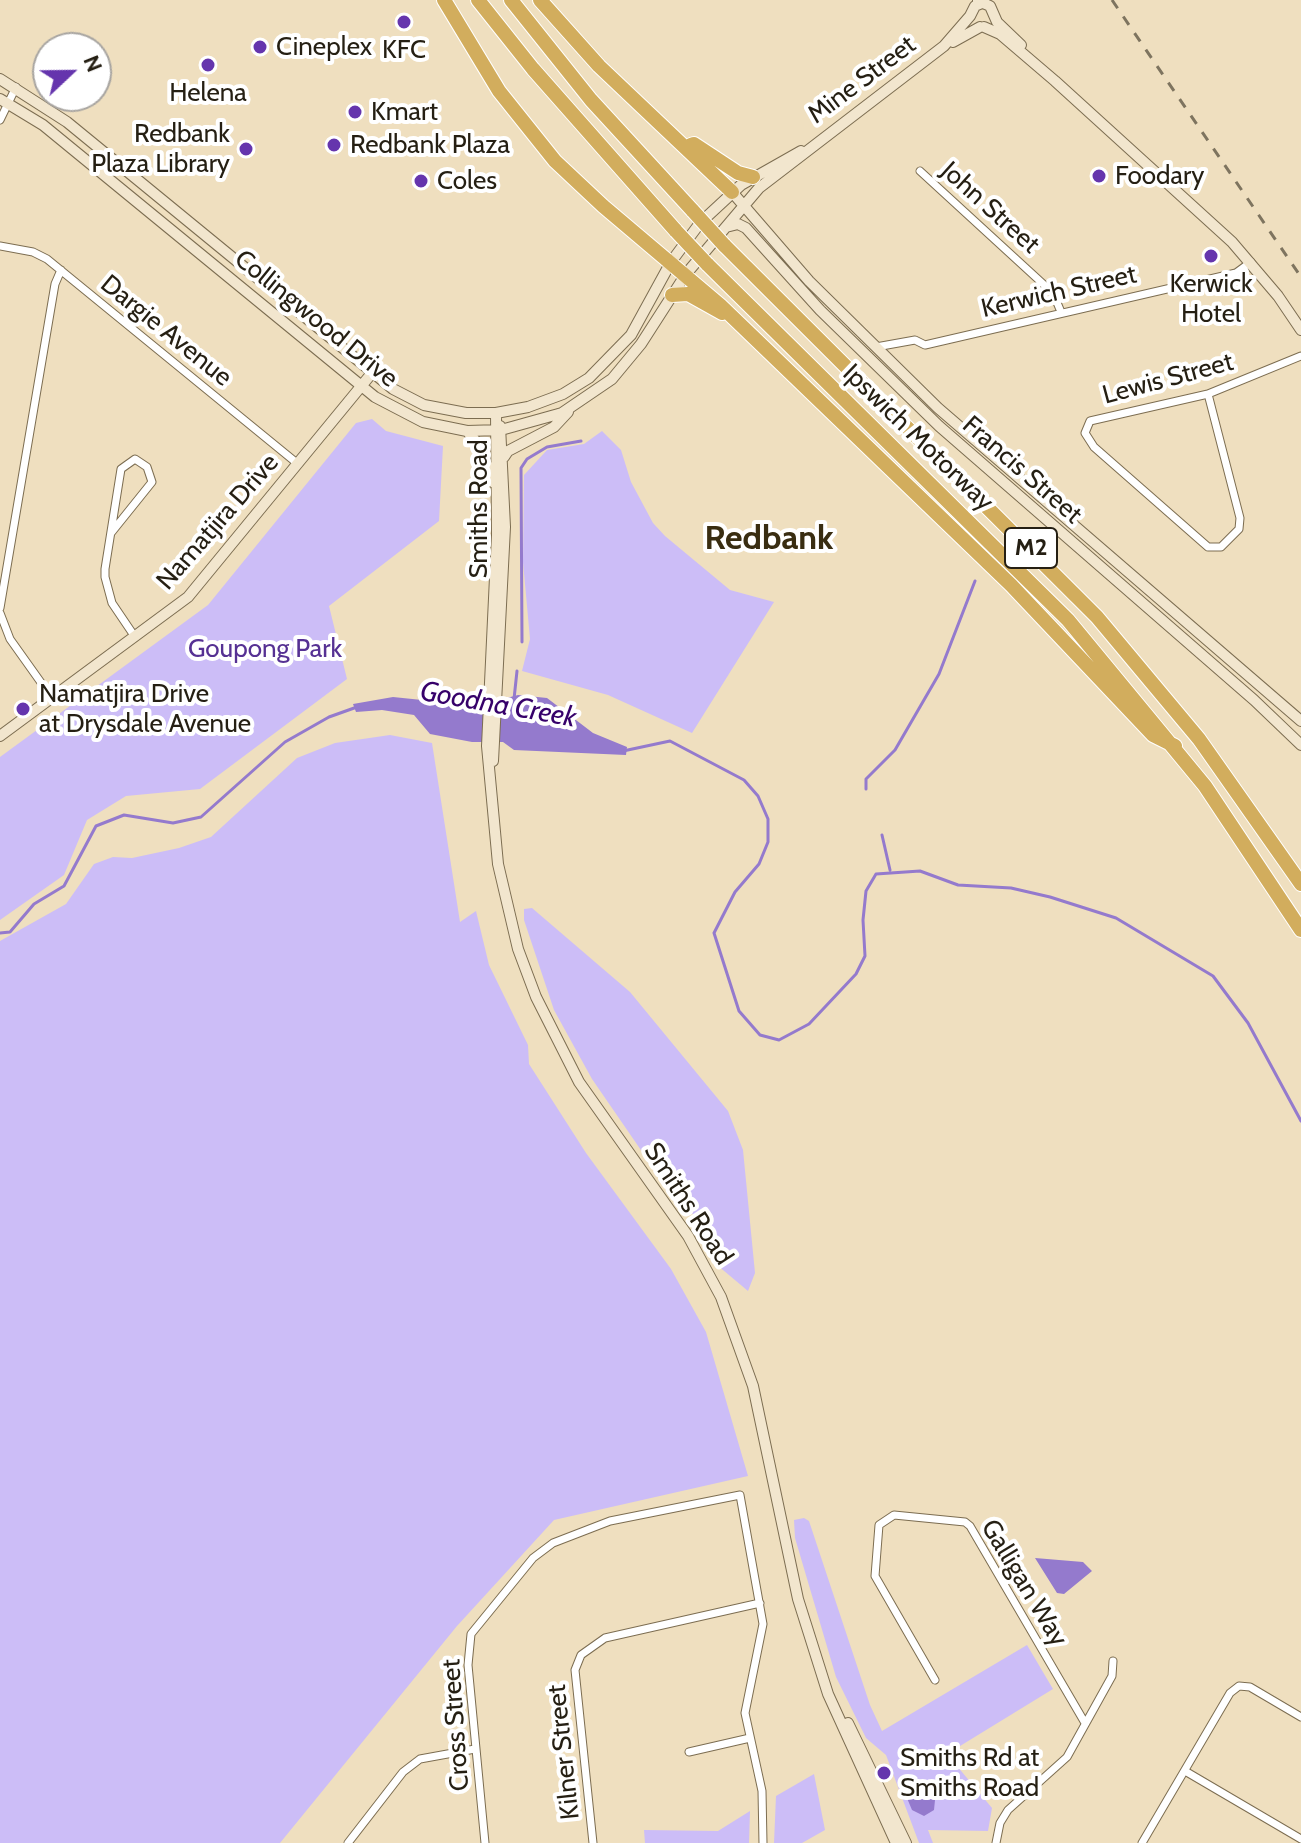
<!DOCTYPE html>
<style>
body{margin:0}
#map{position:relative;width:1301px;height:1843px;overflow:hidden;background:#efdfbf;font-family:Cabin,sans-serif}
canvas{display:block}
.north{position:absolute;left:32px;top:32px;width:80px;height:80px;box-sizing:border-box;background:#fff;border:2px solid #a8a5a1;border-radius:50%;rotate:68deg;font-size:22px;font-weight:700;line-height:32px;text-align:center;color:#251f13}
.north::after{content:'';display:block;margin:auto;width:28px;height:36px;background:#6535ad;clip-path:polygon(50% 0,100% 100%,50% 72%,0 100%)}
</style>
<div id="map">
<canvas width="1301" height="1843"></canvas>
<div class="north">N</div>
</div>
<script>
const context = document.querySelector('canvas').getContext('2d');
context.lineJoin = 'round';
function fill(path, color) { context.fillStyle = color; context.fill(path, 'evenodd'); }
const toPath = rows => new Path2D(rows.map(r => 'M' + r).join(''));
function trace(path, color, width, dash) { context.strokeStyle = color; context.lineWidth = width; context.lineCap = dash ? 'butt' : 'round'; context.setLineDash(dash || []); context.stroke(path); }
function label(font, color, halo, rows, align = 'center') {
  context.font = font + ' Cabin,sans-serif'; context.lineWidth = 8; context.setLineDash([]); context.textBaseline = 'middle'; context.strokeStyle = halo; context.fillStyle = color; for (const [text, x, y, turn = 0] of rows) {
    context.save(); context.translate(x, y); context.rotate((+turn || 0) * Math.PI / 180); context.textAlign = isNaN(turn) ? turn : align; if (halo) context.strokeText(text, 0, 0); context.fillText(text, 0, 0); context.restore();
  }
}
fill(toPath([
 [372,419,386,431,443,446,439,521,329,606,347,679,200,789,126,796,87,820,64,875,0,920,0,757,208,605,356,423],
 [602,431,621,450,631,482,653,523,665,536,730,590,774,602,692,733,608,695,522,671,530,639,523,562,524,475,547,450,584,444],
 [390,735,432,743,460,922,476,911,489,965,528,1045,529,1064,586,1153,671,1269,706,1332,748,1476,554,1520,457,1626,280,1843,0,1843,0,941,66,904,94,864,113,857,132,858,179,848,211,837,297,758,335,743],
 [532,908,630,992,728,1111,743,1150,755,1273,748,1291,717,1265,700,1223,645,1156,592,1079,554,1010,524,920,524,909],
 [804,1518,809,1521,870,1705,882,1731,1027,1645,1053,1689,947,1754,992,1808,988,1831,928,1830,933,1843,919,1843,886,1755,866,1738,836,1677,795,1538,794,1520],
 [814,1774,825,1830,802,1843,774,1843,776,1796],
 [750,1811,749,1843,645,1843,644,1830,718,1831]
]), '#ccbdf7');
fill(toPath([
 [465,695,503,699,518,695,547,698,593,733,627,747,626,755,514,750,503,742,472,742,430,734,414,715,382,710,356,712,353,704,393,697,451,703],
 [1035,1558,1083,1562,1092,1571,1064,1594,1057,1593],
 [913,1780,926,1787,935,1800,934,1810,924,1816,912,1810,904,1791,905,1784]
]), '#947acd');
trace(toPath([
 [522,642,521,468,527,459,547,447,581,441],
 [514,699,517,671],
 [623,751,670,741,744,780,758,796,768,819,768,842,759,864,735,892,714,933,739,1011,760,1035,779,1040,809,1024,856,974,865,956,863,920,866,891,876,874,920,871,958,885,1011,888,1050,897,1116,918,1213,976,1248,1023,1301,1121],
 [866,789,866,779,895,750,939,674,975,581],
 [882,835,890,870],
 [0,933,10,932,34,904,64,886,96,826,124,815,173,823,201,817,285,742,329,717,357,707]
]), '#947acd', 3);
const street = toPath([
 [0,120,16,87],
 [920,171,1053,293,1061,312],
 [0,246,33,252,47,259,298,464],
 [876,347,915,340,925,345,1236,273,1251,262],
 [1208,394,1240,518,1239,529,1221,547,1208,547,1094,447,1085,433,1090,421,1208,394,1301,356],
 [111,533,152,482,147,467,135,459,121,469,105,569,105,577,112,603,135,637],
 [0,608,55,284,61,270],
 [0,613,10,639,52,698],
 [935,1680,875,1576,879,1525,894,1515,965,1522,970,1526,1085,1723],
 [689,1752,750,1738],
 [1185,1771,1301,1839],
 [348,1843,403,1772,420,1759,475,1749],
 [485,1843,468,1665,471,1634,533,1558,553,1543,610,1521,740,1495,763,1624,745,1713,762,1791,763,1843],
 [593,1843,575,1670,581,1655,605,1638,760,1603],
 [996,1843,1000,1823,1008,1810,1067,1757,1112,1676,1113,1661],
 [1142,1843,1230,1693,1239,1686,1250,1687,1301,1717]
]);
const secondary = toPath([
 [978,1,990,6,997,22,1021,45],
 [984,27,1000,34,1055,81,1232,242,1278,296,1301,330],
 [953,42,980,27],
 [0,79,67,122,393,389,424,405,466,413,496,413,528,407,563,394,589,378,631,335,671,262,700,223,741,185,801,151],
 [0,99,43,125,375,397,423,422,467,431,501,430,562,413,612,379,641,344,686,274,759,188,944,46,970,16,975,6,982,3],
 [732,192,809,281,938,408,1301,721],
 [726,227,738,224,746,228,820,310,939,426,1254,700,1301,745],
 [496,413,497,535,487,746,498,864,518,949,536,997,579,1082,688,1236,721,1297,753,1386,798,1599,828,1694,896,1843],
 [467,431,479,445,494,483],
 [504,457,508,451,554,427,568,412],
 [0,736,188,597,372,373],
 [493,761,505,527,500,426],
 [848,1723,906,1843]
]);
const highway = toPath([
 [444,0,499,91,555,161,603,206,720,305,1011,585,1153,735,1175,746],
 [478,0,533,69,676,231],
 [511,0,591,100,693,211],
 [540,0,599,66,732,192],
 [691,145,694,144,738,173,753,177],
 [724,245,1097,617,1199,739,1301,884],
 [707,264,1068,620,1205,786,1301,930],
 [672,295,688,294,722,313]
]);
trace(street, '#7c6d51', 9);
trace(secondary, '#7c6d51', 12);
trace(highway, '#fff', 16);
trace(street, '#fff', 7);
trace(secondary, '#f2e6ce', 10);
trace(highway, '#d2ad5d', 14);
trace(toPath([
 [1112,0,1301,277]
]), '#7e745f', 3, [10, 10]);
const highwayBridge = toPath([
 [693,211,724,245],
 [676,231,707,264]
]);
trace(highwayBridge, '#fff', 16, []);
trace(highwayBridge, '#d2ad5d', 14);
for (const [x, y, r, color] of [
 [404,22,8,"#6535ad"],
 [260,47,8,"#6535ad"],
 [208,65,8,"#6535ad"],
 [355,112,8,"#6535ad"],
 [334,145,8,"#6535ad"],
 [246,149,8,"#6535ad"],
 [1099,176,8,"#6535ad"],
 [421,181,8,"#6535ad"],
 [1211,256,8,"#6535ad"],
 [23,709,8,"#6535ad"],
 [884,1773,8,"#6535ad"]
]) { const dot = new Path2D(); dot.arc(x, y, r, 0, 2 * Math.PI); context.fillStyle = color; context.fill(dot); trace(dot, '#fff', 3); }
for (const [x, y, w] of [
 [1031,548,52]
]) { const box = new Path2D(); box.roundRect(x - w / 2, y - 20, w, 40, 6); context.fillStyle = '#fff'; context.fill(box); trace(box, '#251f13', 2); }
label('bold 24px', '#251f13', null, [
 ["M2",1031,548]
]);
label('26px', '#251f13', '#fff', [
 ["Cineplex",276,47],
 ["KFC",404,50,"center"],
 ["Helena",208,93,"center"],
 ["Kmart",371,112],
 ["Redbank",230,134,"right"],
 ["Plaza Library",230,164,"right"],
 ["Redbank Plaza",350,145],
 ["Foodary",1115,176],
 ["Coles",437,181],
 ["Kerwick",1211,284,"center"],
 ["Hotel",1211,314,"center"],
 ["Namatjira Drive",39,694],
 ["at Drysdale Avenue",39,724],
 ["Smiths Rd at",900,1758],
 ["Smiths Road",900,1788]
], 'left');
label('26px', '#251f13', '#fff', [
 ["Mine Street",862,80,-37],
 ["John Street",990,208,42],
 ["Kerwich Street",1059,292,-13],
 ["Collingwood Drive",316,319,39],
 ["Dargie Avenue",166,331,39],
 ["Lewis Street",1168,379,-15],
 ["Ipswich Motorway",918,438,44],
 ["Francis Street",1022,470,41],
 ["Smiths Road",479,509,-90],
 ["Namatjira Drive",218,522,-49],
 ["Smiths Road",688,1204,57],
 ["Galligan Way",1024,1583,59],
 ["Cross Street",456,1725,-94],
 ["Kilner Street",564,1752,-96]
]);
label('26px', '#563193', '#fff', [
 ["Goupong Park",265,649]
]);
label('italic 28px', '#36016a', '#fff', [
 ["Goodna Creek",498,705,10]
]);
label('bold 34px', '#392d11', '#fff', [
 ["Redbank",769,539]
]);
</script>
